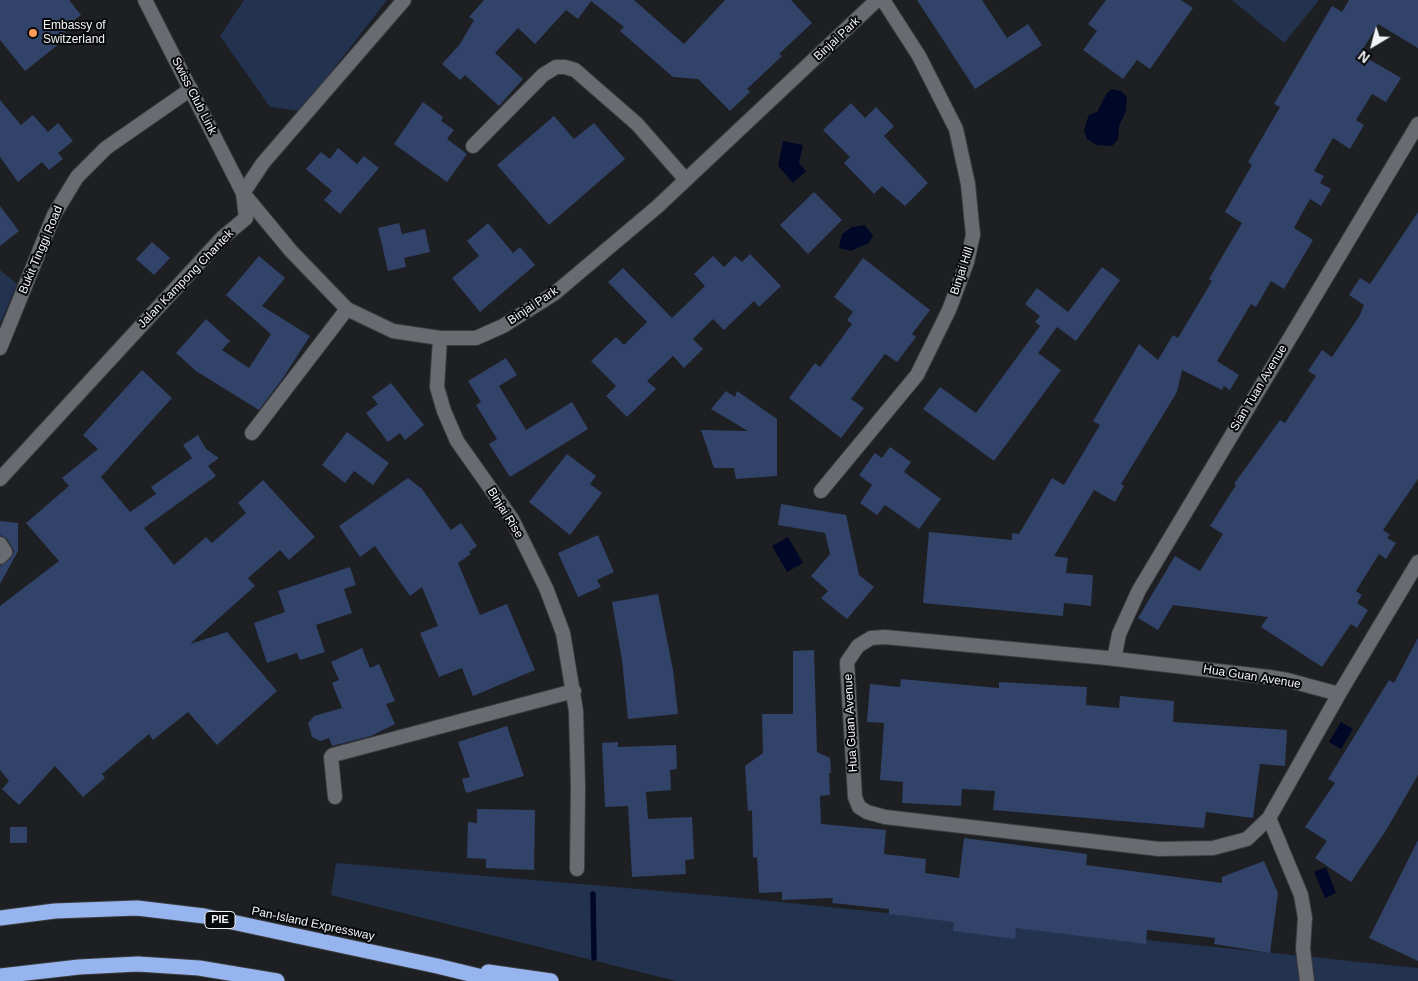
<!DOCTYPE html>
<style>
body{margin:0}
#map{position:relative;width:1418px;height:981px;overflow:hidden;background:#1d1f23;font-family:Arial,sans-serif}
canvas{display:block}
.north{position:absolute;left:1348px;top:20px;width:50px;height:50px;-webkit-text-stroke:4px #08090a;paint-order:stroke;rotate:217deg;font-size:14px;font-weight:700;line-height:20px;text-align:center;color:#f2f3f6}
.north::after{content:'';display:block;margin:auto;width:18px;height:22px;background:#f2f3f6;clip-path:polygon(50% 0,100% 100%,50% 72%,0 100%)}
</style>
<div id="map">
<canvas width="1418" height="981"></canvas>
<div class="north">N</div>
</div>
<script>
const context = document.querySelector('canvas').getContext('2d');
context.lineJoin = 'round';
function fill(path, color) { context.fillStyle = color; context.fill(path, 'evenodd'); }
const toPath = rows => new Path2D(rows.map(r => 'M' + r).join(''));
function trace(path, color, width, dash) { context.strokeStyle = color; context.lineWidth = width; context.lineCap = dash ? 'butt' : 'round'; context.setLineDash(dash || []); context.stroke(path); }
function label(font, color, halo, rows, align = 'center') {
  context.font = font + ' Arial,sans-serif'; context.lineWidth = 4; context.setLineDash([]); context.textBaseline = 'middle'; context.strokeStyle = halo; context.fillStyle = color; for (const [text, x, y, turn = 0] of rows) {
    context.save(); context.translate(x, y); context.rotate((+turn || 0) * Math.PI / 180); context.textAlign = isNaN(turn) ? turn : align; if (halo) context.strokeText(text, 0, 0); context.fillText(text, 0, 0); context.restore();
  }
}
fill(toPath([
 [244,0,387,0,301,111,270,107,220,36],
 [1232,0,1319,0,1284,43],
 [0,270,17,284,0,324],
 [336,863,742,898,1418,968,1418,981,676,981,331,895]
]), '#23324e');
fill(toPath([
 [1112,89,1121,91,1127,97,1126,111,1119,126,1118,139,1112,146,1096,145,1087,139,1084,131,1086,123,1089,115,1097,112,1107,93],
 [783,141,803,145,799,163,806,171,793,183,778,166],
 [865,225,873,236,869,243,851,251,839,248,842,234,852,227],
 [788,537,803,563,787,572,772,546],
 [1341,722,1353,729,1341,749,1329,742],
 [1326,867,1336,893,1325,898,1314,872]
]), '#010827');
trace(toPath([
 [593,894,594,958]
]), '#010827', 5.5);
fill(toPath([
 [0,0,69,0,81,15,63,29,69,36,25,71,0,40],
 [484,0,634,0,684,44,725,0,791,0,812,23,779,54,782,56,747,89,750,92,730,111,698,79,673,77,620,31,624,27,591,1,578,19,566,10,535,44,518,28,495,53,523,79,499,106,465,75,460,80,442,64,460,44,474,20,469,17],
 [917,0,982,0,1007,38,1028,24,1042,45,975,89],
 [1106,0,1181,0,1193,8,1150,69,1137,60,1123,79,1083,50,1097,31,1088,24],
 [1349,0,1418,0,1418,48,1378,24,1360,54,1401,78,1386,102,1372,94,1356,120,1364,125,1350,149,1333,138,1314,171,1324,176,1320,183,1331,189,1321,206,1310,199,1294,228,1313,240,1284,289,1271,281,1256,307,1251,304,1217,361,1239,375,1230,390,1224,386,1222,390,1182,370,1177,392,1121,484,1124,486,1115,502,1094,490,1054,556,1068,558,1066,573,1093,575,1091,606,1064,603,1063,616,923,603,929,532,1012,540,1012,533,1019,534,1052,478,1064,485,1100,425,1093,421,1139,344,1158,360,1173,335,1178,338,1212,281,1209,279,1242,223,1225,212,1252,165,1248,162,1280,107,1274,104,1332,6,1342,12],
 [0,100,21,125,33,115,48,132,58,123,73,141,58,153,63,159,49,170,42,162,18,182,0,157],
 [423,102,443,117,441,121,454,130,447,139,467,154,447,182,394,144],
 [851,103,865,118,876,107,894,126,884,136,928,183,905,206,882,186,874,194,844,163,850,157,823,130],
 [554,116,574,139,594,123,625,159,549,225,497,165],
 [338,148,357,164,364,156,379,168,340,214,324,200,332,191,306,169,321,152,330,159],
 [814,192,842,220,808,254,780,225],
 [0,206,19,231,0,246],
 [1418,212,1418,479,1383,530,1390,535,1387,538,1396,543,1386,559,1379,554,1356,591,1362,595,1357,603,1368,610,1357,628,1351,624,1322,667,1261,627,1268,617,1173,605,1158,630,1138,618,1175,556,1200,571,1223,534,1210,526,1236,485,1234,484,1280,420,1285,423,1316,376,1308,371,1322,350,1332,357,1360,315,1364,305,1349,295,1360,278,1370,284],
 [399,223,402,234,425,229,430,252,404,258,406,267,388,271,378,228],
 [488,223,513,253,520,247,535,265,480,312,452,278,479,256,467,241],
 [152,242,170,258,154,275,136,259],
 [750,254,781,286,759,307,754,301,724,330,713,319,693,339,703,349,684,368,673,356,647,381,656,389,627,417,606,396,616,386,591,361,616,337,624,345,647,322,608,282,623,268,672,318,705,286,694,274,713,256,724,267,735,256,742,262],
 [259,256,285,278,262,306,310,336,283,378,259,410,196,371,176,353,206,319,230,341,222,350,249,368,271,334,226,295],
 [863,258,930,310,912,334,916,337,897,362,885,354,851,399,864,408,841,438,789,398,815,363,820,367,852,324,847,320,853,312,834,297],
 [1102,267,1120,280,1076,341,1057,327,1038,353,1061,370,994,461,923,409,940,387,976,413,1040,326,1035,322,1040,316,1025,304,1037,288,1068,312],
 [506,358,517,375,499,386,526,430,572,402,588,429,510,477,489,444,497,439,476,405,481,402,468,381],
 [142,370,172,398,101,477,130,512,156,494,151,487,192,458,183,445,198,435,206,449,219,458,208,466,216,476,144,528,174,565,206,537,212,543,246,513,238,503,263,480,315,537,289,560,280,550,248,578,255,586,190,644,227,632,277,691,217,745,188,712,153,740,149,734,102,774,105,778,83,797,55,766,19,805,2,789,9,781,0,770,0,606,59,561,26,523,69,486,62,478,98,449,83,435],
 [391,383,424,425,405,440,400,433,388,442,366,413,378,404,372,397],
 [726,391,735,397,737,391,777,419,777,476,736,479,734,468,714,468,701,430,748,431,711,409],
 [347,432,389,463,373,485,354,471,345,483,322,465],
 [890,447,911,462,904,472,941,499,919,529,885,505,877,515,860,503,872,485,859,475,875,453,882,458],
 [567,454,596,476,590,484,602,493,570,535,529,502],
 [408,478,422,489,451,530,461,523,477,546,469,552,471,554,458,563,480,615,507,604,535,670,473,696,462,668,439,677,420,633,438,626,422,587,410,596,375,546,360,557,339,526],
 [781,504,846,515,859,575,874,587,847,619,821,598,828,591,811,576,830,554,825,533,778,525],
 [0,521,18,523,18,551,0,584,0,566,11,558,14,551,7,539,0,535],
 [598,535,614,572,597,580,601,587,578,597,558,553],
 [350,567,356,585,344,589,352,613,316,625,325,652,300,660,297,653,267,663,254,623,285,612,278,591],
 [658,594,673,670,678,714,628,719,622,660,612,602],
 [1418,638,1418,775,1385,832,1351,882,1315,858,1327,841,1305,827,1335,783,1328,779,1389,680,1394,683],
 [362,648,370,668,379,664,395,701,386,704,395,724,371,736,332,746,329,738,320,741,312,737,308,723,314,716,342,708,332,683,339,680,331,662],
 [814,650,817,752,830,758,831,773,829,773,830,795,820,796,821,824,886,830,884,854,926,859,925,873,959,878,964,838,1087,854,1086,865,1222,883,1222,877,1264,861,1278,893,1270,953,1214,944,1215,938,1147,930,1146,944,1016,928,1015,939,953,931,954,922,889,914,889,909,832,903,833,898,782,900,782,892,759,893,757,857,753,858,752,810,748,811,745,766,763,753,762,714,793,714,793,651],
 [901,679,999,688,999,682,1087,687,1086,705,1119,708,1120,696,1174,701,1173,722,1287,730,1285,766,1260,764,1253,818,1206,812,1204,828,993,810,995,791,962,789,961,806,902,803,903,782,880,780,884,723,867,722,870,684,900,687],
 [507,726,524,776,466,793,462,779,470,777,458,742],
 [618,742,618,747,676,745,677,769,670,770,671,790,646,792,648,819,692,817,694,859,685,860,686,874,632,877,628,806,605,807,602,743],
 [477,809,535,810,534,870,486,868,486,859,467,858,468,822,477,823],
 [10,827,27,827,27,843,10,843],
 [1418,840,1418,961,1369,938]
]), '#314368');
const minor = toPath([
 [145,0,243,193,291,251,347,309,393,331,440,338,476,338,503,326,555,293,657,207,877,0],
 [473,146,543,75,556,67,565,67,575,70,637,124,686,180],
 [440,338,437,387,444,411,457,441,512,519,546,588,563,633,576,711,578,786,577,869],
 [0,348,54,215,77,177,106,148,191,89],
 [252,433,347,309],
 [0,479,222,238,246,218,243,193,263,163,404,0],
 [821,491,917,375,949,310,967,262,973,235,968,184,956,129,919,56,883,0],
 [0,544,5,552,0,557],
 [1114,659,1119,634,1139,590,1418,124],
 [1339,694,1287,680,1269,677,1107,658,885,637,871,638,858,646,847,662,855,797,859,807,867,812,885,817,1159,849,1213,848,1247,839,1269,818,1339,694,1418,562],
 [335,797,331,757,333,755,574,691],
 [1269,818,1301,895,1305,918,1303,949,1307,981]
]);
const motorway = toPath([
 [0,918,55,911,137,908,204,916,437,966,499,981],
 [488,972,551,981],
 [0,976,79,967,138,964,199,968,277,981]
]);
trace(minor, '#3b3c3f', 16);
trace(motorway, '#3b3c3f', 17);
trace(minor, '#686b70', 14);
trace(motorway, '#96b4ee', 15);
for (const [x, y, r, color] of [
 [33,33,5,"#fe9c57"]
]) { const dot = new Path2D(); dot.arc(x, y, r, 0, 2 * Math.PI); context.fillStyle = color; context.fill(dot); trace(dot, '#08090a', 2); }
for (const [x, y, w] of [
 [220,920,30]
]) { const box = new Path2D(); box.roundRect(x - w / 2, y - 8.5, w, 17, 4); context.fillStyle = '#08090a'; context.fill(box); trace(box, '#f2f3f6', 1); }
label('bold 11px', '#f2f3f6', null, [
 ["PIE",220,920]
]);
label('12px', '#f2f3f6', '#08090a', [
 ["Embassy of",43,26],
 ["Switzerland",43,40]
], 'left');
label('12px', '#f2f3f6', '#08090a', [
 ["Binjai Park",837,39,-43],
 ["Swiss Club Link",194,96,63],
 ["Bukit Tinggi Road",41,250,-67],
 ["Binjai Hill",962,271,-72],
 ["Jalan Kampong Chantek",186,279,-46],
 ["Binjai Park",533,306,-34],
 ["Sian Tuan Avenue",1259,388,-59],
 ["Binjai Rise",505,513,58],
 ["Hua Guan Avenue",1252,677,9],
 ["Hua Guan Avenue",851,723,-93],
 ["Pan-Island Expressway",313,924,12]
]);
</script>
